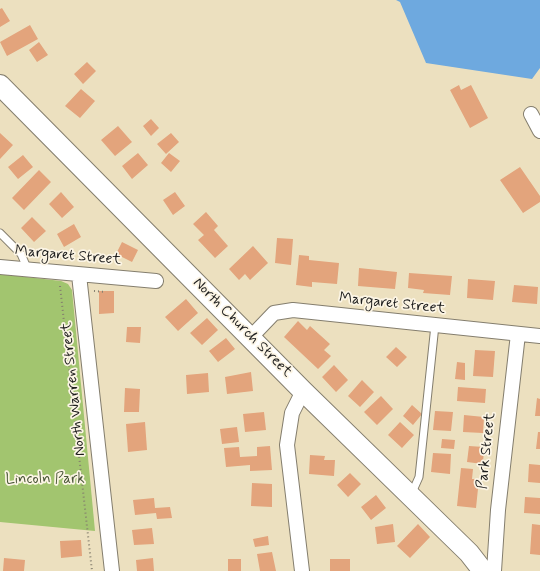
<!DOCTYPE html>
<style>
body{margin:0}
canvas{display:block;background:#ece0bf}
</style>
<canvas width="540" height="571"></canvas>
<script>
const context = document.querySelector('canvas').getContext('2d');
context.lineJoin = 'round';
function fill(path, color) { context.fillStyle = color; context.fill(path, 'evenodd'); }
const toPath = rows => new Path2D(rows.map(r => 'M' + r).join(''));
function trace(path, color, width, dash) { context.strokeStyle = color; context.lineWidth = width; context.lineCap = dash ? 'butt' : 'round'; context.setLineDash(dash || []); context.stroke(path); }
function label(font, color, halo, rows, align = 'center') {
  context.font = font + ' Mynerve,sans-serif'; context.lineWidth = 3.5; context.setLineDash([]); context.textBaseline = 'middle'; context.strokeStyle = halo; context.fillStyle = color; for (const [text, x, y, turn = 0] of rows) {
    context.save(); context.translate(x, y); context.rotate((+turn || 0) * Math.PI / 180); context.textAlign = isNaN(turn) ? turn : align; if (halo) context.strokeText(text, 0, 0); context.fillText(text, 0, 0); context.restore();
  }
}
fill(toPath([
 [0,274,61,281,68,284,72,290,95,531,0,522]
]), '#a2c56f');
fill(toPath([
 [396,0,540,0,540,68,532,79,426,63,400,2]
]), '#6ea9df');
fill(toPath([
 [2,8,10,21,0,27,0,9],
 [30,25,38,39,7,56,0,42],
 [39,42,48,55,37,62,29,50],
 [87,62,96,71,83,84,74,74],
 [459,85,461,90,471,85,488,118,470,128,450,90],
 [81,89,95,101,80,118,65,106],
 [151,119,159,128,151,136,143,126],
 [118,126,132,142,115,156,101,140],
 [0,133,13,145,0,159],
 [171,133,179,142,166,154,157,144],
 [138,153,148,165,132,179,122,166],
 [169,153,180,161,171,172,161,163],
 [23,155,33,167,18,179,8,167],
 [520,167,540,196,540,202,523,213,500,180],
 [39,170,51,182,24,210,12,198],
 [61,192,74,207,62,218,49,204],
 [175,192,185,206,173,215,163,200],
 [206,212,218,226,214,230,228,246,215,258,198,240,204,235,193,224],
 [32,217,46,231,34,242,21,228],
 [74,224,81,237,64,247,57,234],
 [277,238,293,239,291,265,275,263],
 [122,242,138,250,132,262,116,254],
 [253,246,268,263,250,280,245,274,239,280,229,269],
 [299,255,309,256,309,260,339,263,337,284,312,282,312,287,296,285],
 [359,268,397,272,395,289,358,286],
 [409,273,452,276,450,295,423,293,424,290,408,288],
 [468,279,495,281,493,300,467,298],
 [514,285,538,287,537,304,512,302],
 [99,291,114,291,114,313,99,314],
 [186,299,198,313,178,331,165,317],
 [207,318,218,330,202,345,190,333],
 [298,321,307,330,310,326,330,344,324,350,331,356,318,369,284,337],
 [127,327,141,327,140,343,126,342],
 [226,338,235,349,218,362,209,351],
 [396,347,407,357,397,367,386,357],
 [475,350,495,351,493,377,473,376],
 [457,362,465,363,465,380,455,379],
 [334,365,348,380,336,392,322,377],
 [251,372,253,391,227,394,225,377],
 [208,373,209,392,187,394,186,375],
 [362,380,374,392,360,407,348,396],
 [458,387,486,389,485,403,457,401],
 [125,388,140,389,139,412,124,412],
 [381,396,393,409,377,425,364,412],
 [537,398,540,399,540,416,535,416],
 [412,405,422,414,413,425,403,416],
 [435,411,453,412,451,431,433,430],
 [264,412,266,430,245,432,243,414],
 [464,415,484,417,483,433,463,432],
 [145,422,147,450,128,452,126,424],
 [400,422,414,435,402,448,388,435],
 [237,427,239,442,222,444,220,429],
 [538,432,540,432,540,449,536,449],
 [442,439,455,440,454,449,441,448],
 [270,446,272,470,250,471,250,465,226,467,224,448,239,447,240,457,257,456,257,447],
 [469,446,484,447,483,464,467,462],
 [433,453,451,454,450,474,431,472],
 [310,455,325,456,324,460,335,460,334,476,309,474],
 [529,464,540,465,540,483,528,482],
 [461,468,473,469,472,479,479,479,476,508,457,506],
 [350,473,361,484,348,497,337,485],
 [252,483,272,484,272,507,251,506],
 [376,495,386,508,371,520,361,507],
 [525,497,540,498,540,514,524,513],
 [154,498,155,508,170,507,172,518,157,519,156,513,135,515,133,500],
 [393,524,395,542,377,544,375,527],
 [418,524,430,537,410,558,397,546],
 [532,524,540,525,540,555,530,554],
 [152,528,154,544,134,545,132,530],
 [268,536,269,545,255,547,253,539],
 [81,540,82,556,61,558,60,541],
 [272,552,276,571,260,571,257,554],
 [4,558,25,560,24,571,3,571],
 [153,558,154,571,137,571,136,560],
 [228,559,241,559,241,571,228,571],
 [330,559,350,559,350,571,330,571]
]), '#e3a47c');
const service = toPath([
 [0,233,21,254,28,270],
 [411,495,419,477,435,325]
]);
const minor = toPath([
 [531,114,540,131],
 [0,267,156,281],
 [79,275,112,571],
 [251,337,274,313,293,310,540,336],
 [302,571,287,445,292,413,303,391],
 [494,571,498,510,518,334]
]);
const secondary = toPath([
 [0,85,303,391,469,553,483,571]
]);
trace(service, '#847e6e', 9);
trace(minor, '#847e6e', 16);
trace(secondary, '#847e6e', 22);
trace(toPath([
 [60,286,92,571],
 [94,291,105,292]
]), '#847e6e', 2, [1, 3]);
trace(service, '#fff', 7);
trace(minor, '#fff', 14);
trace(secondary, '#fff', 20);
label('15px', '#1c1c1c', '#fcf5e5', [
 ["Margaret Street",68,256,5],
 ["Margaret Street",392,304,6],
 ["North Church Street",242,328,45],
 ["North Warren Street",74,389,-96],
 ["Park Street",487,451,-84]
]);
label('15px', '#4b5739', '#fcf5e5', [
 ["Lincoln Park",45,480]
]);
</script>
